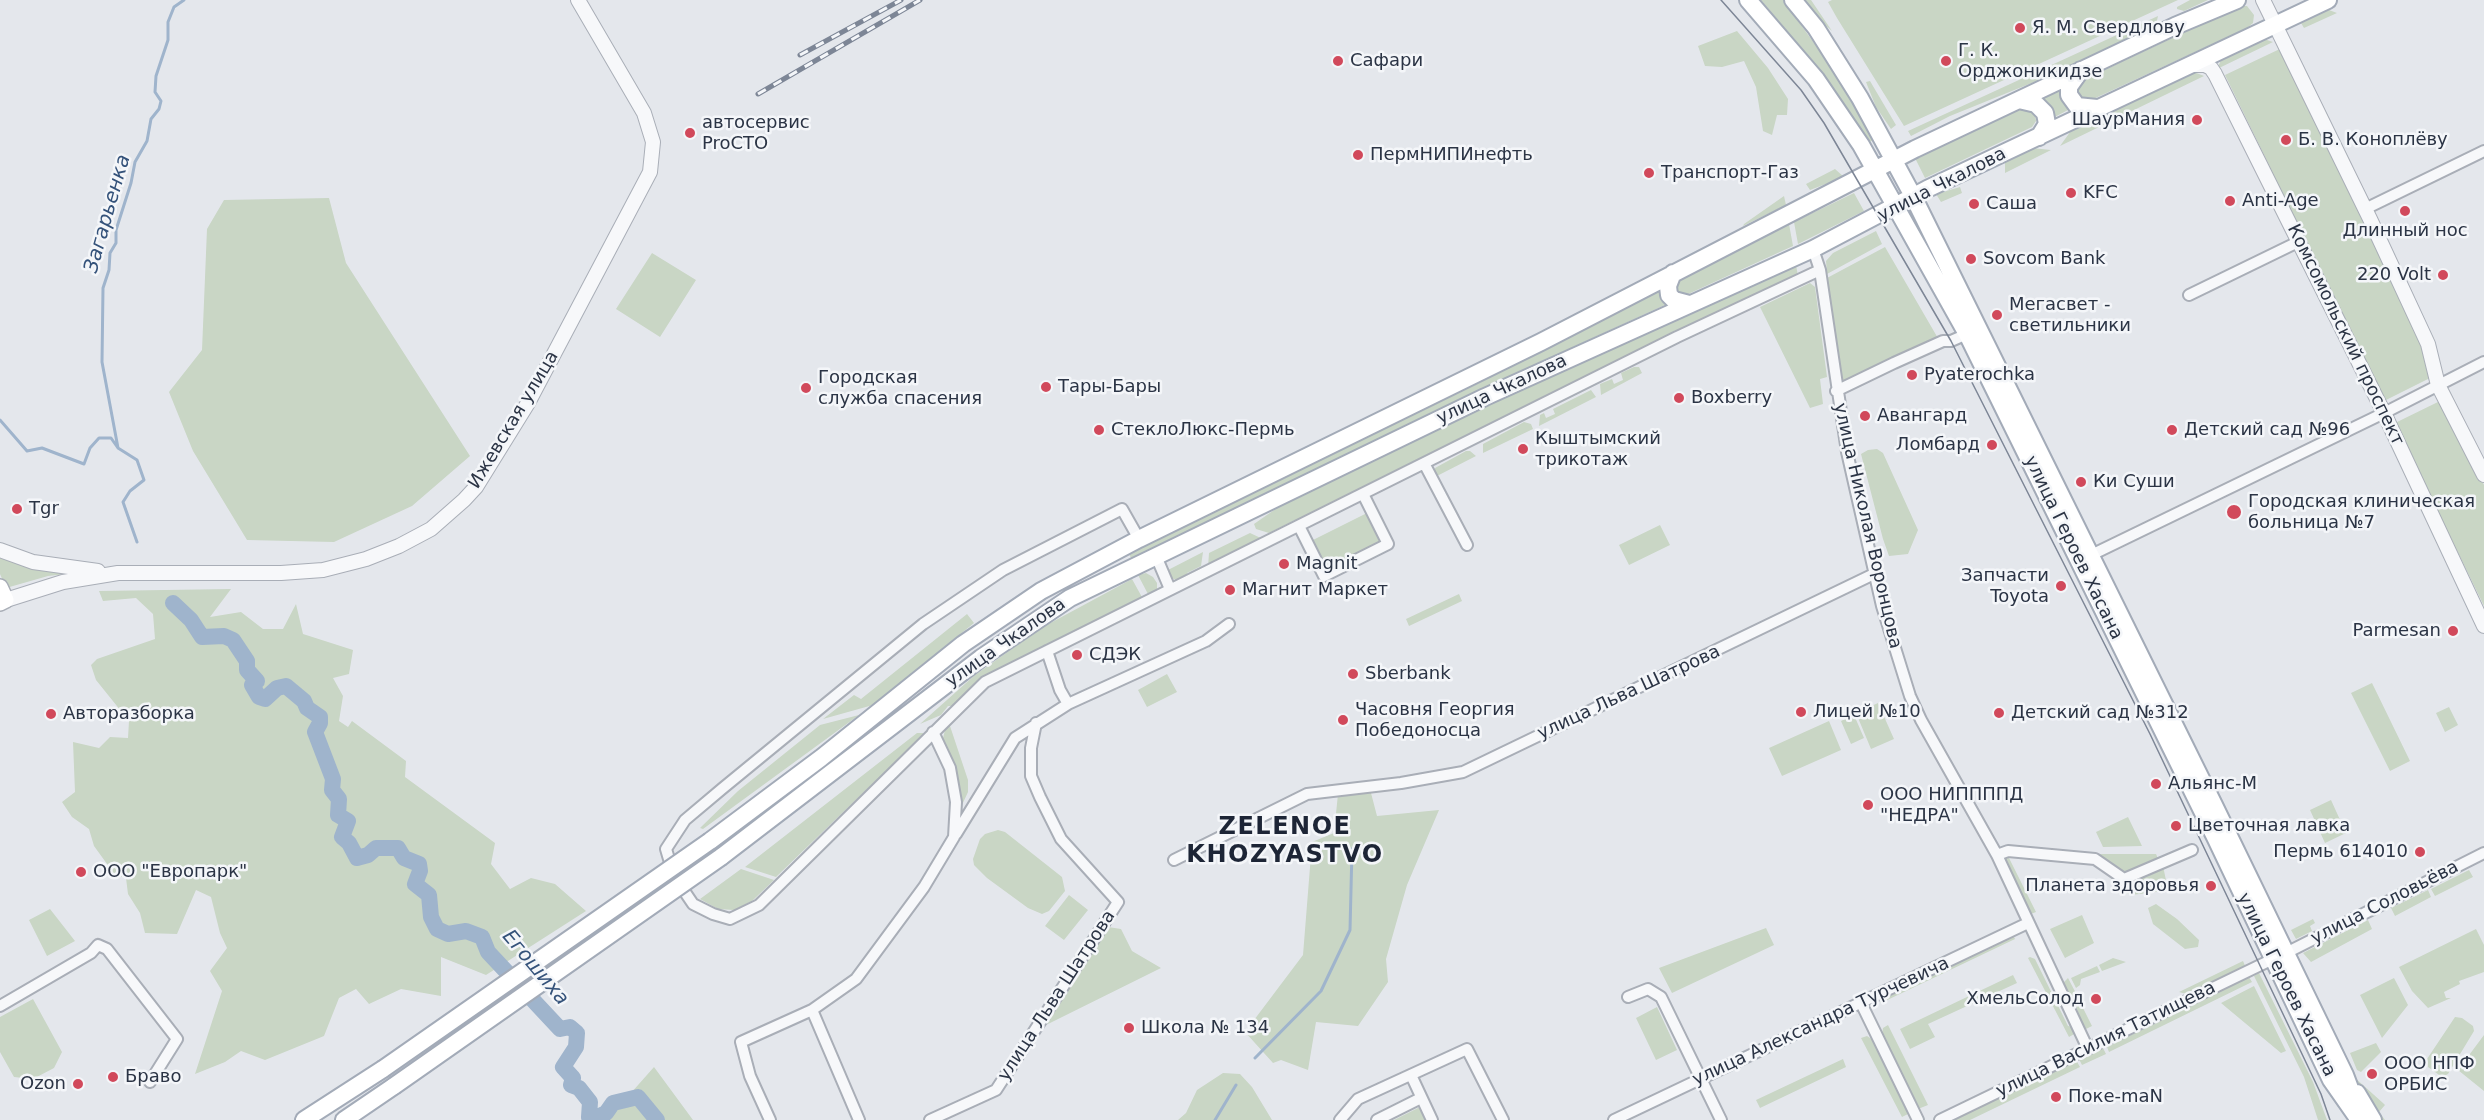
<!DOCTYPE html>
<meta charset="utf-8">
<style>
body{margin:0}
canvas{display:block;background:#e4e7ec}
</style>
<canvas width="2484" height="1120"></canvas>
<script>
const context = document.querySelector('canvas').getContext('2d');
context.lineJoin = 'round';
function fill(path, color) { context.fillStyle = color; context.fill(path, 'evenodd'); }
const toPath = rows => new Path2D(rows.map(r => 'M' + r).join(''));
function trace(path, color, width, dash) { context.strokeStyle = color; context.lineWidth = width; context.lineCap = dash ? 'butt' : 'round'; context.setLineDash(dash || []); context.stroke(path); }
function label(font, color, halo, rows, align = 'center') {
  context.font = font + ' "DejaVu Sans",sans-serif'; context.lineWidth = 5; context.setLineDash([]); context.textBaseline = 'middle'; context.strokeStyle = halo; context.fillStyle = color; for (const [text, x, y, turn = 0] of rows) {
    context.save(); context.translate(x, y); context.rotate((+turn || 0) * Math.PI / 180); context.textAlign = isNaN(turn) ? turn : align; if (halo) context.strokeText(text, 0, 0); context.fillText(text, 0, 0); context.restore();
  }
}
fill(toPath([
 [1761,0,1783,0,1832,68,1874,140,1869,142,1823,74],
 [1803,0,1811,0,1832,31,1814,15],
 [1832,0,2178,0,1904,126,1837,18,1828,2],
 [2190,0,2208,0,2184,11,2177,9,2177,7],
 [2240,6,2247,6,2254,15,2253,23,2247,28,2089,101,2076,97,2076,85,2079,82],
 [2329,10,2337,13,2304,28,2301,23],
 [2158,16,2156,25,2049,76,1950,116,1911,136,1908,131],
 [1737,31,1768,68,1788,99,1787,115,1777,115,1772,135,1763,131,1756,87,1744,61,1722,67,1705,66,1698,46],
 [2264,39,2273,42,2217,69,2222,58],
 [2284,47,2420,333,2432,377,2384,401,2225,75],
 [2194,72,2204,76,2060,146,2073,128],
 [1870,81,1896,125,1891,129,1876,107,1866,82],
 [2059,91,2061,100,2068,110,2051,119,2042,99],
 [2022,107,2035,113,2036,121,2032,127,1925,178,1915,158],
 [2032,148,2051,150,2005,173,2005,162],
 [1835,169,1844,177,1810,190,1806,184],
 [1960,187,1962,193,1941,202,1936,194],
 [1854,193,1864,211,1798,244,1794,222],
 [1784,196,1786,205,1743,226,1744,224],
 [329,198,346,263,470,456,412,506,334,542,247,540,193,451,169,392,202,350,207,229,224,200],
 [1789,224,1793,246,1686,295,1676,292,1678,280],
 [1876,231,1882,244,1827,274,1826,261,1833,253],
 [1885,247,1939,340,1841,385,1827,278],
 [652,253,696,280,660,337,616,309],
 [1796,265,1798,276,1297,524,1295,520,1269,533,1256,529,1254,524,1277,508,1488,405],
 [1810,283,1815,287,1827,377,1820,379,1823,404,1810,408,1760,307],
 [1660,290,1667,304,1481,389,1131,558,1129,554,1479,383],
 [1634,367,1639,367,1642,373,1601,395,1600,384,1612,379,1614,384,1623,380,1621,373],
 [1591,390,1596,397,1539,426,1540,415,1544,413,1546,418,1555,414,1553,409],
 [2442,400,2484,485,2484,606,2395,423],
 [1524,422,1531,424,1533,429,1483,453,1483,444],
 [1877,449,1883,453,1918,530,1908,554,1889,556,1883,539,1861,454,1868,450],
 [1466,451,1470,451,1476,456,1435,477,1435,468],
 [1369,512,1384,543,1326,572,1311,541],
 [1660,525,1670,545,1629,565,1619,545],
 [1250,533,1265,540,1208,567,1209,553],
 [1203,552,1201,566,1187,573,1188,577,1177,580,1171,578,1168,570],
 [0,555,66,571,66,574,48,576,6,588,0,574],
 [1146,573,1153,577,1157,583,1157,589,1149,596,1138,575],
 [1132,579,1143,599,993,672,953,706,948,706,941,715,920,724,975,675,1043,627],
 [231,589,210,617,241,612,263,629,283,629,296,604,303,634,353,650,349,674,333,678,343,696,339,721,348,727,352,721,406,761,405,777,495,843,491,864,510,889,531,878,555,884,586,911,486,975,441,957,441,996,401,989,369,1004,356,989,339,998,324,1036,265,1060,241,1051,225,1062,195,1074,222,991,210,971,227,948,220,933,211,897,196,890,177,934,145,933,140,913,128,894,126,878,115,875,94,846,89,829,72,817,62,802,75,792,73,742,99,748,110,737,128,738,129,721,96,680,91,665,97,659,155,639,153,614,136,598,103,601,99,591],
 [1459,594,1462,601,1409,626,1406,619],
 [967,614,974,623,873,705,823,719,854,695,861,699],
 [1167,674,1177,692,1147,707,1138,690],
 [2372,683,2410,761,2390,771,2351,693],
 [1878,703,1894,739,1871,749,1856,713],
 [2449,707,2458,725,2445,732,2436,713],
 [859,715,703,829,700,828,738,791,820,725],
 [1854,715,1864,738,1851,744,1841,721],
 [1829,721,1841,750,1782,776,1769,748],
 [949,723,968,780,968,792,962,805,943,738,946,726],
 [917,733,925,733,776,877,745,867],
 [1371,793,1377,816,1439,810,1407,885,1386,959,1388,982,1358,1026,1316,1022,1308,1070,1281,1060,1273,1063,1245,1032,1303,955,1312,842,1334,833,1338,794],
 [2331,800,2346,833,2325,843,2310,810],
 [2128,817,2142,846,2103,847,2096,832],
 [998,830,1005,832,1062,877,1065,891,1049,911,1042,914,1028,908,987,878,974,865,973,859,980,839,985,834],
 [2097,854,2156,854,2160,863,2130,876,2118,872],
 [2008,856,2036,912,2028,915,2004,861],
 [2163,866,2167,885,2164,891,2131,895,2123,892,2115,878],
 [741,869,774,880,752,901,734,910,718,909,700,899],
 [2469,870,2473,877,2435,896,2431,889],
 [2428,890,2431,897,2395,916,2391,908],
 [1069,895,1088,910,1064,940,1045,926],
 [2156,904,2177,919,2199,940,2198,947,2185,949,2153,924,2148,908],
 [50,909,75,941,47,956,29,920],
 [2082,915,2094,943,2065,958,2050,929],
 [2313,919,2315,923,2310,926,2312,931,2296,939,2291,930],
 [2368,920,2372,929,2311,962,2303,953],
 [1108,927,1121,929,1132,951,1161,968,1046,1025],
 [1766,928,1774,945,1672,993,1659,968],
 [2476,929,2484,945,2484,972,2459,981,2460,984,2444,992,2446,998,2451,998,2428,1008,2412,991,2399,967],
 [2012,933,2015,939,1881,1003,1878,998],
 [2030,957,2035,959,2068,1026,2073,1027,2076,1033,2069,1037,2028,958],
 [2113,958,2126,962,2102,971,2099,965],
 [2243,961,2246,968,2190,995,2179,992],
 [2097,966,2100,972,2081,979,2080,985,2076,988,2071,978],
 [2259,973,2313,1082,2327,1120,2318,1120,2304,1077,2254,976],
 [2013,975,2017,983,1928,1024,1935,1037,1910,1049,1900,1029],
 [2249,977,2252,982,2109,1052,2107,1047],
 [2068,978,2080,1001,2075,1004,2062,984],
 [2394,978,2408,1005,2382,1038,2360,995],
 [2254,986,2286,1051,2281,1053,2221,1003],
 [33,999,62,1052,54,1068,33,1079,14,1077,0,1052,0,1017],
 [2081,1004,2092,1026,2084,1030,2076,1006],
 [1657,1007,1677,1050,1656,1060,1636,1018],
 [2455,1017,2462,1018,2473,1026,2474,1031,2448,1074,2442,1077,2428,1067,2427,1059],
 [1888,1025,1928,1105,1918,1109,1882,1035,1883,1028],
 [2484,1035,2484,1091,2458,1070],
 [1867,1036,1873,1040,1910,1113,1902,1117,1861,1038],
 [2376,1043,2381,1052,2361,1072,2357,1070,2350,1053],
 [2103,1048,2106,1054,2082,1065,2079,1059],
 [1843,1059,1846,1067,1760,1108,1756,1100],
 [2076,1060,2080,1067,1970,1120,1951,1120],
 [654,1067,693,1120,607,1120],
 [1223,1073,1240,1074,1252,1087,1272,1120,1178,1120,1186,1113,1197,1090],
 [2354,1077,2383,1103,2385,1105,2379,1112,2385,1120,2378,1120,2364,1101],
 [1420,1107,1426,1120,1394,1120]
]), '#c9d6c5');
trace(toPath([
 [0,420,27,451,42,448,84,464,90,448,99,438,111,438,118,448,137,460,144,480,130,491,123,502,137,542],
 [118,448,102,362,103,288,109,270,110,253,116,243,116,230,131,183,135,162,147,141,151,119,159,109,161,101,155,92,156,76,168,40,168,22,174,7,184,0],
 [1255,1058,1321,991,1350,930,1352,849],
 [1215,1120,1236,1085]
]), '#9fb4cc', 3);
trace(toPath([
 [173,603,191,620,202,637,224,636,233,640,247,661,247,670,257,681,252,685,259,697,265,699,277,688,286,686,304,701,307,708,320,717,320,723,315,732,333,779,332,790,339,799,338,815,348,821,342,837,349,843,357,858,368,855,376,848,398,848,404,858,419,864,420,871,415,884,429,895,431,917,437,929,448,934,466,931,482,937,488,952,560,1029,570,1027,577,1033,576,1047,563,1067,573,1078,571,1085,579,1088,590,1102,589,1117,593,1119,606,1113,613,1103,638,1097,657,1120]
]), '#9fb4cc', 16);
const minor = toPath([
 [2365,209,2484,151],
 [1813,249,1820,270,1847,452,1882,606,1910,696,1921,720,1997,855,2088,1049],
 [2189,295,2300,241],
 [1836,391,1894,363,1943,341,1951,341,1967,334],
 [1425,465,1467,545],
 [1299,526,1324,576,1388,544,1363,494],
 [1139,539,1122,509,1003,570,923,624,723,788,685,820,666,849,674,876,693,904,713,914,730,919,759,905,985,682,1677,337,1820,270],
 [1156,556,1170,589],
 [2085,558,2384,413,2484,362],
 [1047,651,1060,690,1068,704],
 [956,834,1015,738,1068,704,1206,641,1229,624],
 [1997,855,2008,851,2095,859,2124,879,2192,850],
 [1174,860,1307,794,1401,783,1463,772,1876,573],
 [2286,953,2484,853],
 [1628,997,1648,989,1661,997,1721,1120],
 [1861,1003,1918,1120],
 [0,1006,91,953,98,945,107,949,177,1039,150,1082],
 [812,1010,859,1120],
 [1411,1075,1432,1120],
 [770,1120,750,1076,741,1042,812,1010,856,979,924,887,954,837,956,802,950,768,933,732],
 [930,1120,996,1090,1118,902,1061,839,1040,797,1031,776,1031,748,1036,723],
 [1340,1120,1358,1099,1467,1049,1503,1120],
 [1377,1120,1421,1098],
 [1614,1120,2028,923],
 [1940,1120,2273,959]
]);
const tertiary = toPath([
 [2263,0,2370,219,2428,344,2438,385,2484,475],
 [2190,65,2205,65,2211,68,2215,74,2384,413,2484,626],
 [0,550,33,562,98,571],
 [6,600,63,582,118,573,281,573,323,570,366,559,399,546,431,529,464,500,476,487,528,403,650,172,653,142,644,113,578,0]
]);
const secondary = toPath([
 [0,587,6,600,0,603]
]);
const primary = toPath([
 [1748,0,1816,79,1861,145,1967,334,2216,839,2331,1080,2359,1120],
 [1793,0,1816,28,1860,98,1913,196,2214,805,2345,1075,2357,1107],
 [2081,70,2069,87,2069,95,2077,106,2097,108],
 [2019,100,2036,104,2045,113,2047,124,2039,137],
 [1673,273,1668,286,1669,295,1674,300,1689,304],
 [710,841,821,758,963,644,1041,591,1139,539,1541,342,1915,149,2175,26,2237,0],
 [721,857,981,658,1070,598,1485,397,1813,249,1927,189,2328,0],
 [2357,1093,2373,1120],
 [304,1120,383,1069],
 [344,1120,394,1086]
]);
trace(minor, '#a9aeb7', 14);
trace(tertiary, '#a9aeb7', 16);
trace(secondary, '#a9aeb7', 18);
trace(primary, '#a3abb8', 20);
trace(minor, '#f7f8fa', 10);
trace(tertiary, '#f7f8fa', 14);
trace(secondary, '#fff', 15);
trace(primary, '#fff', 16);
trace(toPath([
 [1721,0,1801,90,1824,123,1951,341,2150,734,2321,1094,2330,1120]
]), '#7d8696', 1.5);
const rail = toPath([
 [800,55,901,0],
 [758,94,920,0]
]);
trace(rail, '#7d8696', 5);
trace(rail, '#f4f6f9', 3, [9]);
const primaryBridge = toPath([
 [383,1069,710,841],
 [394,1086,721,857]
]);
trace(primaryBridge, '#a3abb8', 20, []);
trace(primaryBridge, '#fff', 16);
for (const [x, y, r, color] of [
 [2020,28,6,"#d1495b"],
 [1338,61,6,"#d1495b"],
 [1946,61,6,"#d1495b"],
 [2197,120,6,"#d1495b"],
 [690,133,6,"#d1495b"],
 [2286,140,6,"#d1495b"],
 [1358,155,6,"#d1495b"],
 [1649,173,6,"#d1495b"],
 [2071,193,6,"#d1495b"],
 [2230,201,6,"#d1495b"],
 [1974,204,6,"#d1495b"],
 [2405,211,6,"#d1495b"],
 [1971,259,6,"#d1495b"],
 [2443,275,6,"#d1495b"],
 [1997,315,6,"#d1495b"],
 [1912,375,6,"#d1495b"],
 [1046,387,6,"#d1495b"],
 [806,388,6,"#d1495b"],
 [1679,398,6,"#d1495b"],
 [1865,416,6,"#d1495b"],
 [1099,430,6,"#d1495b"],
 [2172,430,6,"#d1495b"],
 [1992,445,6,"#d1495b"],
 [1523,449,6,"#d1495b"],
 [2081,482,6,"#d1495b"],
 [17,509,6,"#d1495b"],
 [2234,512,8,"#d1495b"],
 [1284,564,6,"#d1495b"],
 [2061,586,6,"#d1495b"],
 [1230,590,6,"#d1495b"],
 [2453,631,6,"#d1495b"],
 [1077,655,6,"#d1495b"],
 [1353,674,6,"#d1495b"],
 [1801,712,6,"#d1495b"],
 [1999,713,6,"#d1495b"],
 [51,714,6,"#d1495b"],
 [1343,720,6,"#d1495b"],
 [2156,784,6,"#d1495b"],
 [1868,805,6,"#d1495b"],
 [2176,826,6,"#d1495b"],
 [2420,852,6,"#d1495b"],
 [81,872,6,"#d1495b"],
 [2211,886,6,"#d1495b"],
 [2096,999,6,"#d1495b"],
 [1129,1028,6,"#d1495b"],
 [2372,1074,6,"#d1495b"],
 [113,1077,6,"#d1495b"],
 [78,1084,6,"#d1495b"],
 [2056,1097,6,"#d1495b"]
]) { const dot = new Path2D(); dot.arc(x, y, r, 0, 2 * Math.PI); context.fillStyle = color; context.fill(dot); trace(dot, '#f4f6f9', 2); }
label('18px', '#2b3445', '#f4f6f9', [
 ["Я. М. Свердлову",2032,28],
 ["Г. К.",1958,51],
 ["Орджоникидзе",1958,72],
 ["Сафари",1350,61],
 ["ШаурМания",2185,120,"right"],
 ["автосервис",702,123],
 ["ProСТО",702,144],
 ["Б. В. Коноплёву",2298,140],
 ["ПермНИПИнефть",1370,155],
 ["Транспорт-Газ",1661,173],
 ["KFC",2083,193],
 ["Anti-Age",2242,201],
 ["Саша",1986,204],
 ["Длинный нос",2405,231,"center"],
 ["Sovcom Bank",1983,259],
 ["220 Volt",2431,275,"right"],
 ["Мегасвет -",2009,305],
 ["светильники",2009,326],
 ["Pyaterochka",1924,375],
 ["Городская",818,378],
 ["служба спасения",818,399],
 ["Тары-Бары",1058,387],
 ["Boxberry",1691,398],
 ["Авангард",1877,416],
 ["СтеклоЛюкс-Пермь",1111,430],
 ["Детский сад №96",2184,430],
 ["Кыштымский",1535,439],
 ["трикотаж",1535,460],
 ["Ломбард",1980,445,"right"],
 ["Ки Суши",2093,482],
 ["Городская клиническая",2248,502],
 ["больница №7",2248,523],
 ["Tgr",29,509],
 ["Magnit",1296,564],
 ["Запчасти",2049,576,"right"],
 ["Toyota",2049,597,"right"],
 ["Магнит Маркет",1242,590],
 ["Parmesan",2441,631,"right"],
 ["СДЭК",1089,655],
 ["Sberbank",1365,674],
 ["Часовня Георгия",1355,710],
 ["Победоносца",1355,731],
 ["Лицей №10",1813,712],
 ["Детский сад №312",2011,713],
 ["Авторазборка",63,714],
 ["Альянс-М",2168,784],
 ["ООО НИППППД",1880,795],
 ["\"НЕДРА\"",1880,816],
 ["Цветочная лавка",2188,826],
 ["Пермь 614010",2408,852,"right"],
 ["ООО \"Европарк\"",93,872],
 ["Планета здоровья",2199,886,"right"],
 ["ХмельСолод",2084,999,"right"],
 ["Школа № 134",1141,1028],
 ["ООО НПФ",2384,1064],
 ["ОРБИС",2384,1085],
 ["Браво",125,1077],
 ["Ozon",66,1084,"right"],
 ["Поке-maN",2068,1097]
], 'left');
label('18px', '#2b3445', '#f4f6f9', [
 ["улица Чкалова",1942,185,-27],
 ["Комсомольский проспект",2345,335,64],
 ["улица Чкалова",1502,390,-25],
 ["Ижевская улица",514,420,-59],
 ["улица Николая Воронцова",1867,526,77],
 ["улица Героев Хасана",2073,548,64],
 ["улица Чкалова",1006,643,-35],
 ["улица Льва Шатрова",1629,693,-25],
 ["улица Соловьёва",2385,903,-27],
 ["улица Героев Хасана",2286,985,64],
 ["улица Льва Шатрова",1057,996,-57],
 ["улица Александра Турчевича",1821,1022,-25],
 ["улица Василия Татищева",2106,1040,-26]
]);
label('italic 20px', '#34527a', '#f4f6f9', [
 ["Загарьенка",108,214,-74],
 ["Егошиха",535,968,50]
]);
context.letterSpacing = '1.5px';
label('bold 24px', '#1d2536', '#f4f6f9', [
 ["ZELENOE",1285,828],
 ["KHOZYASTVO",1285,856]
]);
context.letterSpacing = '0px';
</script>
